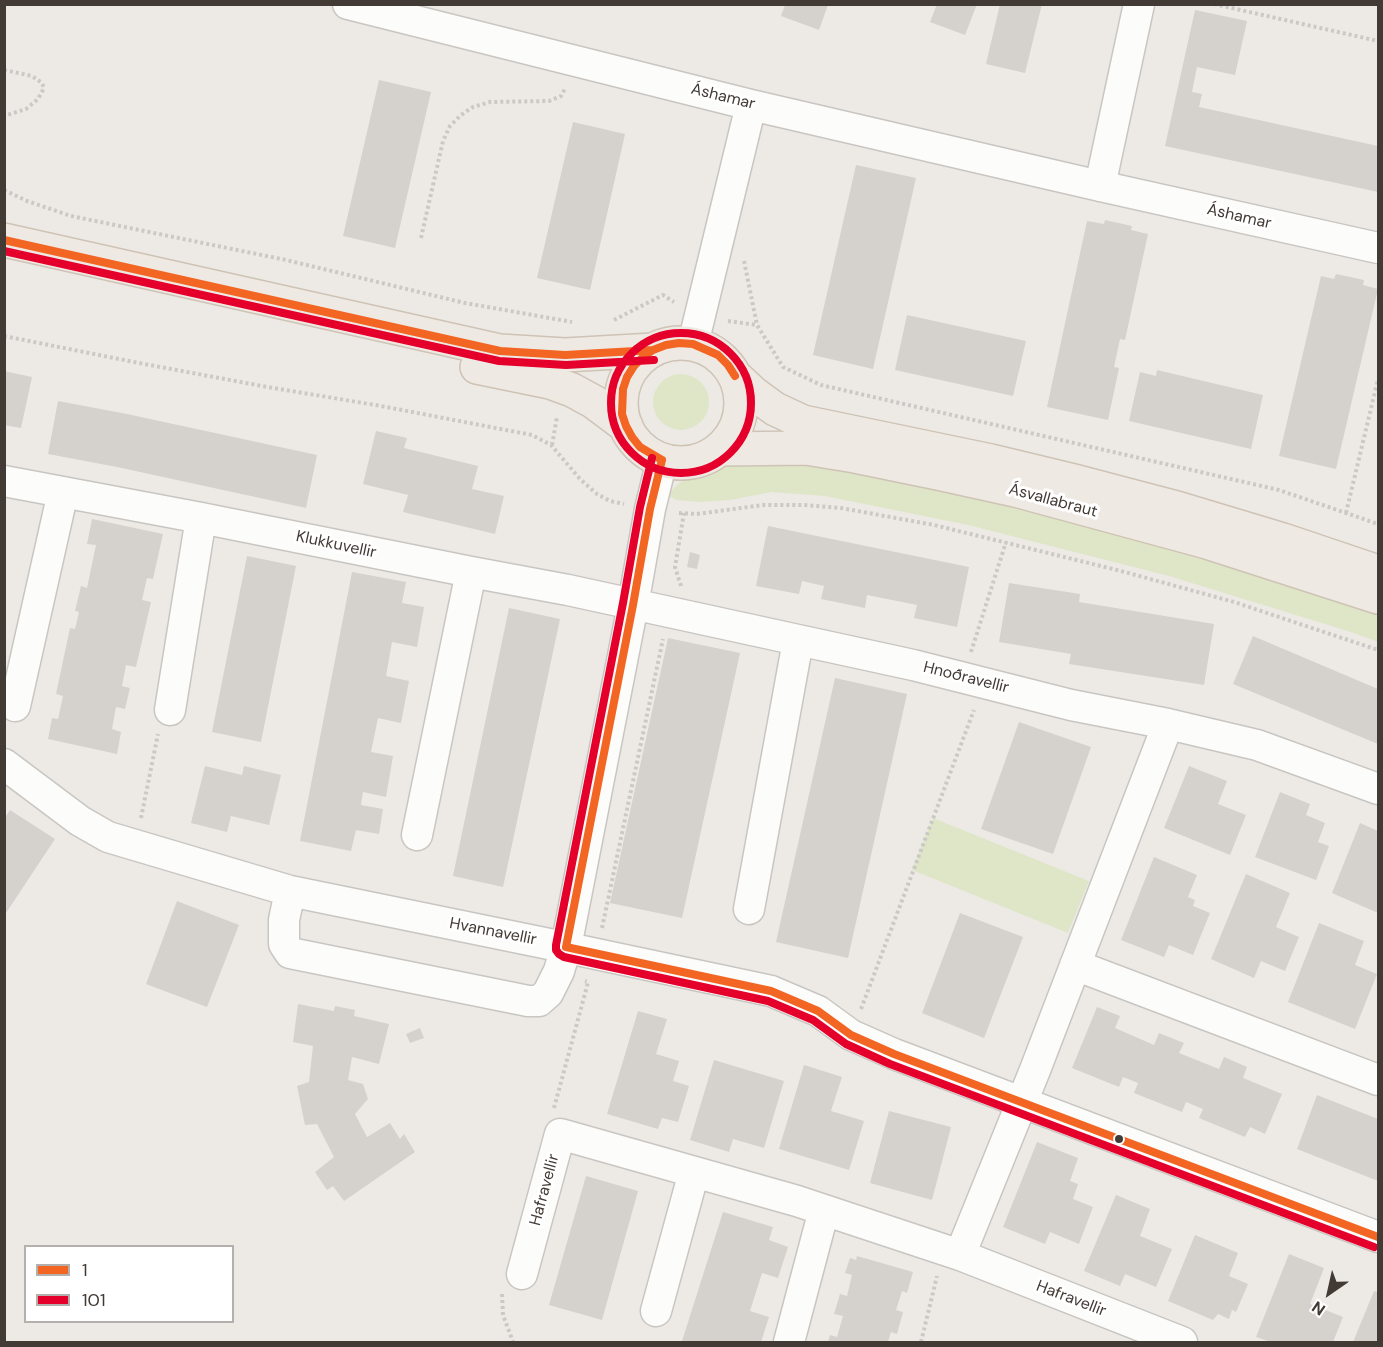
<!DOCTYPE html>
<meta charset="utf-8">
<style>
body{margin:0}
#map{position:relative;width:1383px;height:1347px;overflow:hidden;background:#edeae6;font-family:"DM Sans",sans-serif}
canvas{display:block}
.frame{position:absolute;inset:0;border:6px solid #423a34;pointer-events:none}
.legend{position:absolute;left:24px;top:1245px;width:210px;height:78px;box-sizing:border-box;background:#fff;border:2px solid #b3b0ae;margin:0;padding:8px 10px;list-style:none;font-size:18px;color:#423a34}
.legend li{display:flex;align-items:center;gap:12px;height:30px}
.legend b{width:30px;border:2px solid #b3b0ae}
.north{position:absolute;left:1299px;top:1263px;width:60px;height:60px;-webkit-text-stroke:4px #fff;paint-order:stroke;rotate:214deg;font-size:16px;font-weight:700;line-height:24px;text-align:center;color:#423a34}
.north::after{content:'';display:block;margin:auto;width:21px;height:27px;background:#423a34;clip-path:polygon(50% 0,100% 100%,50% 72%,0 100%)}
</style>
<div id="map">
<canvas width="1383" height="1347"></canvas>
<div class="frame"></div>
<ul class="legend">
<li><b style="height:8px;background:#f26522"></b>1</li>
<li><b style="height:8px;background:#e4002b"></b>101</li>
</ul>
<div class="north">N</div>
</div>
<script>
const context = document.querySelector('canvas').getContext('2d');
context.lineJoin = 'round';
function fill(path, color) { context.fillStyle = color; context.fill(path, 'evenodd'); }
const toPath = rows => new Path2D(rows.map(r => 'M' + r).join(''));
function trace(path, color, width, dash) { context.strokeStyle = color; context.lineWidth = width; context.lineCap = dash ? 'butt' : 'round'; context.setLineDash(dash || []); context.stroke(path); }
function label(font, color, halo, rows, align = 'center') {
  context.font = font + ' "DM Sans",sans-serif'; context.lineWidth = 6; context.setLineDash([]); context.textBaseline = 'middle'; context.strokeStyle = halo; context.fillStyle = color; for (const [text, x, y, turn = 0] of rows) {
    context.save(); context.translate(x, y); context.rotate((+turn || 0) * Math.PI / 180); context.textAlign = isNaN(turn) ? turn : align; if (halo) context.strokeText(text, 0, 0); context.fillText(text, 0, 0); context.restore();
  }
}
fill(toPath([
 '653 402a28 28 0 1 1 56 0a28 28 0 1 1-56 0Z',
 [785,456,1086,520,1378,609,1378,642,1351,632,1169,576,968,525,825,496,772,492,730,500,700,502,676,500,667,495,676,486,689,476,737,461],
 [933,818,1089,881,1068,933,912,870]
]), '#dee6c7');
fill(toPath([
 [937,4,977,4,965,35,930,22],
 [1000,4,1042,4,1025,73,986,64],
 [785,5,828,5,819,30,781,16],
 [1195,10,1247,21,1235,75,1197,67,1192,92,1202,94,1199,107,1378,146,1378,192,1165,146],
 [379,80,431,92,395,248,343,236],
 [573,122,625,134,590,290,537,278],
 [856,165,916,178,873,369,813,355],
 [1105,220,1132,226,1131,230,1148,234,1125,340,1120,339,1114,367,1119,368,1108,420,1047,407,1087,221,1104,224],
 [1336,274,1364,280,1363,285,1378,289,1336,469,1279,456,1321,276,1334,279],
 [907,315,1026,341,1013,396,895,370],
 [1157,370,1263,395,1251,449,1129,421,1140,372,1156,376],
 [4,371,32,377,21,428,4,425],
 [58,401,127,414,317,455,306,508,117,467,48,454],
 [376,431,407,438,404,448,478,466,472,489,504,496,495,534,403,512,408,495,363,484],
 [92,519,163,534,153,579,147,578,142,600,151,602,136,667,126,665,122,686,130,688,125,709,116,707,112,729,121,732,117,754,48,739,52,718,58,719,63,696,56,694,70,628,75,629,79,612,75,611,81,586,87,588,96,545,87,544],
 [768,526,969,567,957,627,914,618,917,605,867,595,865,608,821,599,824,586,802,581,799,594,756,586],
 [690,552,700,555,697,569,687,567],
 [247,556,296,566,261,742,212,732],
 [352,572,406,582,402,603,424,607,417,647,392,642,386,676,409,681,401,723,378,718,371,752,393,756,386,797,363,792,361,805,383,809,379,834,356,830,351,851,300,841],
 [1009,583,1080,594,1079,602,1214,624,1204,685,1069,664,1071,654,999,642],
 [509,608,560,619,503,887,453,876],
 [1253,636,1378,689,1378,744,1233,684],
 [668,638,740,653,682,918,610,903],
 [835,678,907,694,848,958,776,942],
 [1019,722,1091,747,1053,854,981,829],
 [205,766,242,775,244,766,281,775,269,825,231,816,227,832,191,823],
 [1189,766,1227,781,1218,804,1246,815,1230,855,1164,828],
 [1280,792,1310,804,1306,815,1325,823,1318,842,1329,846,1316,880,1255,857],
 [10,810,55,839,4,916,4,819],
 [1360,823,1378,831,1378,913,1332,893],
 [1154,857,1197,875,1188,897,1195,900,1193,906,1210,913,1193,955,1169,945,1164,957,1121,940],
 [1246,874,1290,893,1276,927,1299,937,1285,971,1261,961,1254,978,1211,959],
 [177,901,239,925,207,1007,146,984],
 [960,913,1023,937,984,1038,922,1013],
 [1319,923,1364,941,1355,965,1377,974,1355,1029,1288,1002],
 [298,1004,334,1011,335,1006,355,1010,354,1016,389,1024,379,1064,352,1057,348,1080,363,1084,368,1099,355,1114,367,1137,390,1123,400,1139,404,1134,415,1152,344,1201,333,1186,327,1190,315,1172,334,1157,317,1124,305,1125,297,1086,309,1082,313,1046,293,1042],
 [1097,1007,1120,1016,1115,1028,1154,1045,1159,1033,1184,1043,1179,1053,1219,1069,1224,1057,1247,1067,1243,1078,1282,1094,1265,1134,1250,1127,1245,1137,1199,1118,1203,1109,1186,1102,1182,1112,1134,1093,1138,1083,1123,1077,1119,1087,1072,1068],
 [638,1011,667,1019,656,1054,679,1061,673,1081,689,1086,678,1122,662,1118,658,1129,607,1114],
 [420,1028,424,1038,410,1043,406,1034],
 [714,1060,784,1081,764,1148,733,1139,729,1152,690,1140],
 [804,1065,842,1077,831,1111,864,1121,849,1170,779,1149],
 [1317,1095,1378,1119,1378,1181,1297,1149],
 [889,1111,951,1127,932,1200,870,1183],
 [1037,1142,1078,1158,1070,1181,1078,1184,1073,1199,1093,1207,1079,1244,1050,1232,1045,1244,1003,1227],
 [586,1176,638,1191,602,1320,549,1305],
 [1116,1195,1150,1209,1140,1236,1172,1249,1156,1287,1125,1274,1120,1286,1084,1271],
 [723,1212,773,1227,769,1240,788,1247,778,1278,762,1273,750,1311,769,1317,761,1342,741,1341,741,1342,688,1342,682,1341],
 [1195,1235,1238,1253,1229,1276,1248,1284,1236,1312,1232,1310,1229,1319,1218,1314,1213,1320,1168,1301],
 [1289,1254,1324,1268,1310,1304,1343,1317,1333,1342,1271,1342,1256,1337],
 [857,1256,913,1272,907,1293,902,1291,896,1310,903,1312,897,1334,891,1332,888,1342,828,1342,830,1335,837,1337,843,1316,834,1314,840,1294,847,1296,852,1275,845,1273,850,1258,856,1260],
 [1374,1291,1378,1292,1378,1342,1353,1342]
]), '#d5d1cd');
const minor = toPath([
 [348,4,751,105,1100,186,1378,248],
 [1100,186,1139,4],
 [693,344,751,105],
 [4,481,201,518,471,572,568,590,913,665,1071,705,1168,724,1257,745,1378,789],
 [15,706,63,492],
 [170,710,201,518],
 [4,764,80,821,108,837,290,891,549,944,771,991,818,1011,851,1035,894,1054,1378,1237],
 [417,835,471,572],
 [290,891,284,920,284,944,290,953,528,1001,539,1001,548,993,559,971,566,947,633,605,650,509,662,460],
 [749,909,798,641],
 [1075,965,1378,1080],
 [960,1255,1035,1070,1168,724],
 [522,1274,560,1134,797,1201,824,1210,960,1255,1182,1342],
 [656,1311,694,1172],
 [789,1342,824,1210]
]);
const major = toPath([
 [4,240,500,351,565,355,653,350],
 '621 403a60 60 0 1 1 120 0a60 60 0 1 1-120 0Z',
 [477,367,550,382,572,390,594,402,626,426],
 [735,376,753,393,775,409,803,422,991,461,1074,481,1180,509,1283,540,1378,572],
 [720,449,806,448,855,456,938,473,1019,491,1207,542,1378,597]
]);
trace(minor, '#c9c6c2', 33);
trace(major, '#cec3b5', 36);
trace(toPath([
 [1214,4,1378,41],
 [4,70,32,76,42,83,44,88,38,99,26,109,4,116],
 [4,190,27,201,71,216,286,260,465,303,572,322],
 [421,238,443,141,450,126,461,115,473,107,490,102,549,101,561,96,566,87],
 [744,261,757,325],
 [614,320,663,295,674,302],
 [728,321,757,325,783,367,821,385,1279,490,1378,524],
 [4,336,139,363,262,386,381,406,532,435,551,445,580,479,597,494,610,501,624,504],
 [552,445,557,417],
 [679,513,697,514,763,505,804,505,841,508,934,525,1121,571,1234,602,1378,650],
 [1346,513,1378,379],
 [681,586,675,567,684,513],
 [971,652,1006,542],
 [141,818,158,734],
 [602,928,663,639],
 [861,1009,974,710],
 [554,1108,586,990,588,982,585,981],
 [502,1294,503,1315,513,1342],
 [921,1342,937,1276]
]), '#cbc9c6', 4, [3, 3]);
trace(minor, '#fcfcfb', 30);
trace(major, '#efe9e3', 33);
trace(toPath([
 [4,240,500,351,565,355,653,350],
 [662,460,640,447,632,437,626,426,622,414,623,389,627,377,634,366,643,357,653,350,666,345,679,343,693,344,718,355,728,365,735,376],
 [566,947,771,991,818,1011,851,1035,894,1054,1378,1237],
 [566,947,633,605,650,509,662,460]
]), '#f26522', 8);
trace(toPath([
 [4,251,499,361,566,365,654,360],
 '611 403a70 70 0 1 1 140 0a70 70 0 1 1-140 0Z',
 [652,458,640,507,623,603,556,945,556,950,559,954,564,957,768,1001,813,1020,846,1044,890,1064,1374,1247]
]), '#e4002b', 8);
for (const [x, y, r, color] of [
 [1119,1139,5,"#423a34"]
]) { const dot = new Path2D(); dot.arc(x, y, r, 0, 2 * Math.PI); context.fillStyle = color; context.fill(dot); trace(dot, '#fff', 2); }
label('16px', '#423a34', '#fff', [
 ["Áshamar",723,97,14],
 ["Áshamar",1239,217,13],
 ["Ásvallabraut",1053,501,15],
 ["Klukkuvellir",336,545,12],
 ["Hnoðravellir",966,678,14],
 ["Hvannavellir",493,932,11],
 ["Hafravellir",545,1190,-75],
 ["Hafravellir",1071,1299,21]
]);
</script>
